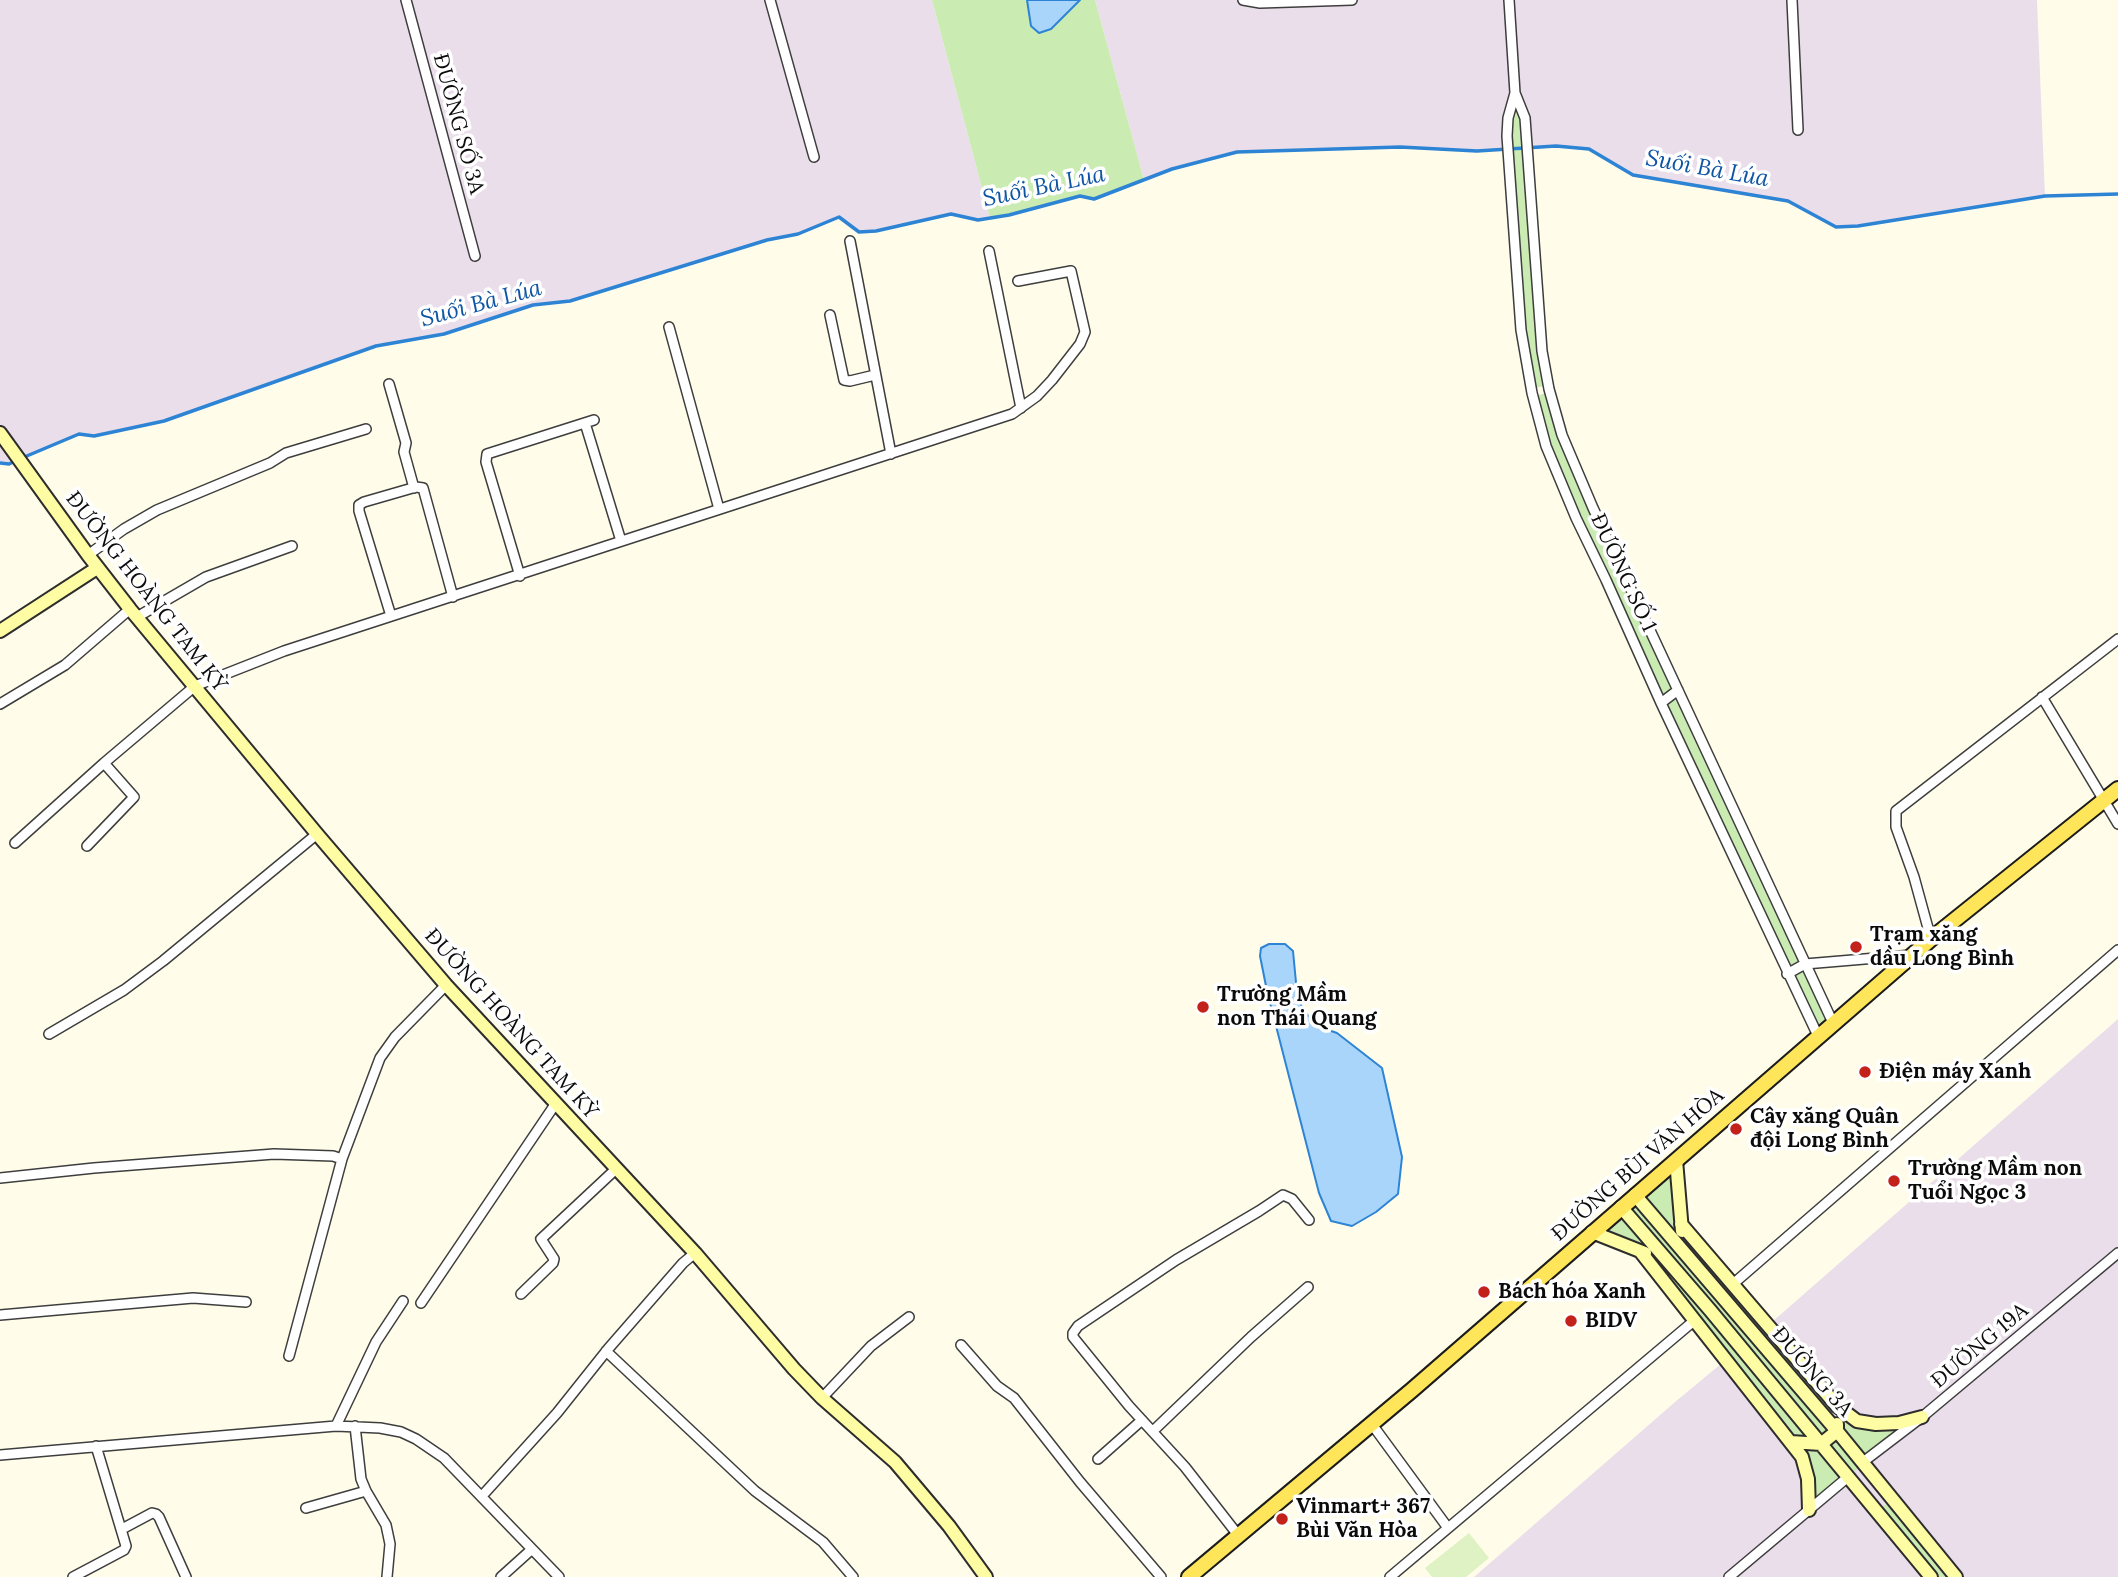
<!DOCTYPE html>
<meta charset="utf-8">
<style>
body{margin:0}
canvas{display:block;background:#fffde9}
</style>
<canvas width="2118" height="1577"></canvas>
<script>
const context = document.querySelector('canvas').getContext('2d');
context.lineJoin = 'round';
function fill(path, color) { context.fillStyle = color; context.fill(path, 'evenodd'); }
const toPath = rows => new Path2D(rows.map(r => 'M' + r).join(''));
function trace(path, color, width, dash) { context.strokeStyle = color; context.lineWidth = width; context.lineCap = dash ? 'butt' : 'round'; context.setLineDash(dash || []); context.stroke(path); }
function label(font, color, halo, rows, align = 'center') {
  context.font = font + ' Lora,serif'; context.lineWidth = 7; context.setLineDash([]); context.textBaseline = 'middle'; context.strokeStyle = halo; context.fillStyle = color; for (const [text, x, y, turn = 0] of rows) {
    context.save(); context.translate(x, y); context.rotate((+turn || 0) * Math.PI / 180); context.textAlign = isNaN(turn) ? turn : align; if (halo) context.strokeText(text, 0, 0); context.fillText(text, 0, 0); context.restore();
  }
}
fill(toPath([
 [0,0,932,0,990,218,978,220,951,214,876,231,859,232,839,217,798,234,767,240,570,301,533,305,443,334,376,346,164,421,94,436,79,434,9,464,0,463],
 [1095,0,2037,0,2045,196,1858,226,1836,227,1788,201,1633,175,1589,149,1556,146,1477,151,1400,147,1237,152,1172,169,1144,180],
 [2118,1019,2118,1577,1474,1577,1675,1402,1780,1315]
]), '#ebdeeb');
fill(toPath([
 [932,0,1095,0,1144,180,1094,199,1080,196,1009,215,990,218],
 [1515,105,1521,119,1534,318,1544,386,1535,388,1525,330,1511,136],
 [1546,393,1559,436,1570,466,1673,689,1663,697,1610,578,1579,517,1549,445,1536,396],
 [1676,696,1800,963,1789,969,1666,704],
 [1803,969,1829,1022,1819,1030,1792,976],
 [1672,1172,1678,1235,1644,1196],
 [1635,1203,1830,1432,1824,1438,1629,1208],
 [1620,1216,1652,1251,1642,1245,1603,1230],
 [1685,1238,1834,1411,1834,1417,1686,1243],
 [1655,1260,1661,1263,1811,1441,1796,1439],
 [1840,1416,1854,1427,1873,1430,1901,1429,1868,1459,1841,1426],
 [1835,1437,1859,1467,1852,1473,1828,1443],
 [1802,1448,1816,1448,1843,1480,1816,1502,1814,1477,1807,1454],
 [1888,1503,1949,1577,1939,1577,1881,1508]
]), '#caebb1');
fill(toPath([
 [1469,1533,1489,1558,1466,1577,1432,1577,1425,1568]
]), '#def2c3');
const water = toPath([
 [1027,0,1080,0,1051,29,1039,33,1031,26,1027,0],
 [1269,944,1285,944,1293,951,1297,993,1303,1010,1317,1026,1337,1033,1382,1068,1402,1157,1398,1194,1376,1212,1352,1226,1331,1221,1319,1193,1267,991,1260,956,1261,948,1269,944]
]);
fill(water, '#aad5fa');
trace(water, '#2d84d5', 2);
trace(toPath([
 [22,458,79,434,94,436,164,421,376,346,444,334,533,305,570,301,767,240,798,234,839,217,859,232,876,231,951,214,978,220,1009,215,1080,196,1094,199,1172,169,1237,152,1400,147,1477,151,1556,146,1589,149,1633,175,1788,201,1836,227,1858,226,2045,196,2118,194],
 [0,463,9,464,15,461]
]), '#2d84d5', 3.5);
const street = toPath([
 [406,0,475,256],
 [770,0,814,157],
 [1243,0,1260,3,1352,0],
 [1509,0,1515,93,1525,118,1542,351,1549,389,1562,435,1593,508,1834,1025],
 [1792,0,1798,130],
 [1515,93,1508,118,1507,136,1521,330,1532,393,1546,446,1576,518,1606,580,1661,703,1819,1038],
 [850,241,891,454],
 [989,251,1021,408],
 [830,315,844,380,850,381,875,375],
 [669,327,719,509],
 [389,384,406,443,404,452,414,488],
 [585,423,621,541],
 [88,555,124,529,157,510,270,463,286,453,366,429],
 [520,576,486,462,487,454,594,420],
 [391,616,359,511,359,505,364,502,416,487,423,488,453,597],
 [137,617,206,577,292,546],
 [2042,697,2118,824],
 [1661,703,1678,690],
 [0,704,65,665,130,609],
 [15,843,104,763,195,686,284,651,1012,414,1037,396,1052,380,1080,344,1085,332,1071,271,1018,281],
 [87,846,134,797,104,763],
 [1931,939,1914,877,1896,827,1896,811,2118,639],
 [1787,974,1805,964,1912,955],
 [49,1034,124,990,163,961,317,834],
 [0,1178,94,1168,274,1154,333,1156,342,1159],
 [1733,1284,2118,950],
 [521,1294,553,1263,554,1259,541,1239,617,1168],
 [421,1303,556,1103],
 [0,1315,193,1298,246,1302],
 [961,1345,997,1386,1014,1398,1080,1482,1161,1577],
 [606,1351,755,1491,823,1542,853,1577],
 [289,1356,342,1159,380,1058,395,1037,446,985],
 [822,1398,871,1346,909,1317],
 [1371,1423,1448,1528],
 [336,1426,376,1342,403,1301],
 [355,1426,361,1479,366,1491,386,1525,390,1544,387,1577],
 [1153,1431,1251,1337,1308,1287],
 [0,1455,336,1426,380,1428,401,1432,416,1439,444,1458,559,1577],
 [1098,1459,1142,1420],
 [1863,1462,1922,1417,2118,1253],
 [482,1496,557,1413,608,1349,683,1263,695,1253],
 [306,1508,366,1491],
 [122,1529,152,1513,156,1514,159,1517,186,1577],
 [1238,1535,1185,1467,1129,1406,1073,1337,1073,1333,1078,1326,1176,1260,1259,1211,1283,1195,1292,1199,1309,1220],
 [73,1577,124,1550,126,1546,96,1446],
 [501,1577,531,1550],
 [1390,1577,1695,1320],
 [1729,1577,1848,1477]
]);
const secondary = toPath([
 [0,433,88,555,130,609,317,834,446,985,695,1253,794,1369,822,1398,895,1462,949,1526,986,1577],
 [0,631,97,568],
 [1676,1160,1682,1231],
 [1635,1195,1837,1431,1956,1577],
 [1621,1207,1710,1310,1931,1577],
 [1681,1224,1837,1406,1857,1421,1876,1424,1899,1423,1922,1417],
 [1592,1232,1645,1253],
 [1640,1251,1802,1457,1808,1479,1809,1510],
 [1791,1442,1821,1444,1837,1431,1837,1424]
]);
const primary = toPath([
 [1189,1577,1412,1390,1931,939,2118,789]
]);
trace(street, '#3e3e3e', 12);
trace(secondary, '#2d2d2d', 16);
trace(primary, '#1c1c1c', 18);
trace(street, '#fff', 9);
trace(secondary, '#fffda4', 12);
trace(primary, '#ffe559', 14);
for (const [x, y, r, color] of [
 [1856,947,7,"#c3221b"],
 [1203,1007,7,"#c3221b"],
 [1865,1072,7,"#c3221b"],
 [1736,1129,7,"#c3221b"],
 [1894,1181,7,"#c3221b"],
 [1484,1292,7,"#c3221b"],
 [1571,1321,7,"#c3221b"],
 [1282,1519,7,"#c3221b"]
]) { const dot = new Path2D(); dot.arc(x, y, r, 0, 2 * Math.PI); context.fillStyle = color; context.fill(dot); trace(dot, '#fff', 2.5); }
label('21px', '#0b0b0b', '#fff', [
 ["ĐƯỜNG SỐ 3A",458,124,75],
 ["ĐƯỜNG SỐ 1",1623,573,65],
 ["ĐƯỜNG HOÀNG TAM KỲ",146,592,52],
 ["ĐƯỜNG HOÀNG TAM KỲ",511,1024,48],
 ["ĐƯỜNG BÙI VĂN HÒA",1638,1165,-41],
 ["ĐƯỜNG 19A",1980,1346,-40],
 ["ĐƯỜNG 3A",1812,1372,49]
]);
label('bold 21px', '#0b0b0b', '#fff', [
 ["Trạm xăng",1870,935],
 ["dầu Long Bình",1870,959],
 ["Trường Mầm",1217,995],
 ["non Thái Quang",1217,1019],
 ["Điện máy Xanh",1879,1072],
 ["Cây xăng Quân",1750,1117],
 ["đội Long Bình",1750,1141],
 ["Trường Mầm non",1908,1169],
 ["Tuổi Ngọc 3",1908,1193],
 ["Bách hóa Xanh",1498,1292],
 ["BIDV",1585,1321],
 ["Vinmart+ 367",1296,1507],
 ["Bùi Văn Hòa",1296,1531]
], 'left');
label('italic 23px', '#0e55a3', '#fff', [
 ["Suối Bà Lúa",1707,169,10],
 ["Suối Bà Lúa",1044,187,-12],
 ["Suối Bà Lúa",481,304,-15]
]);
</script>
